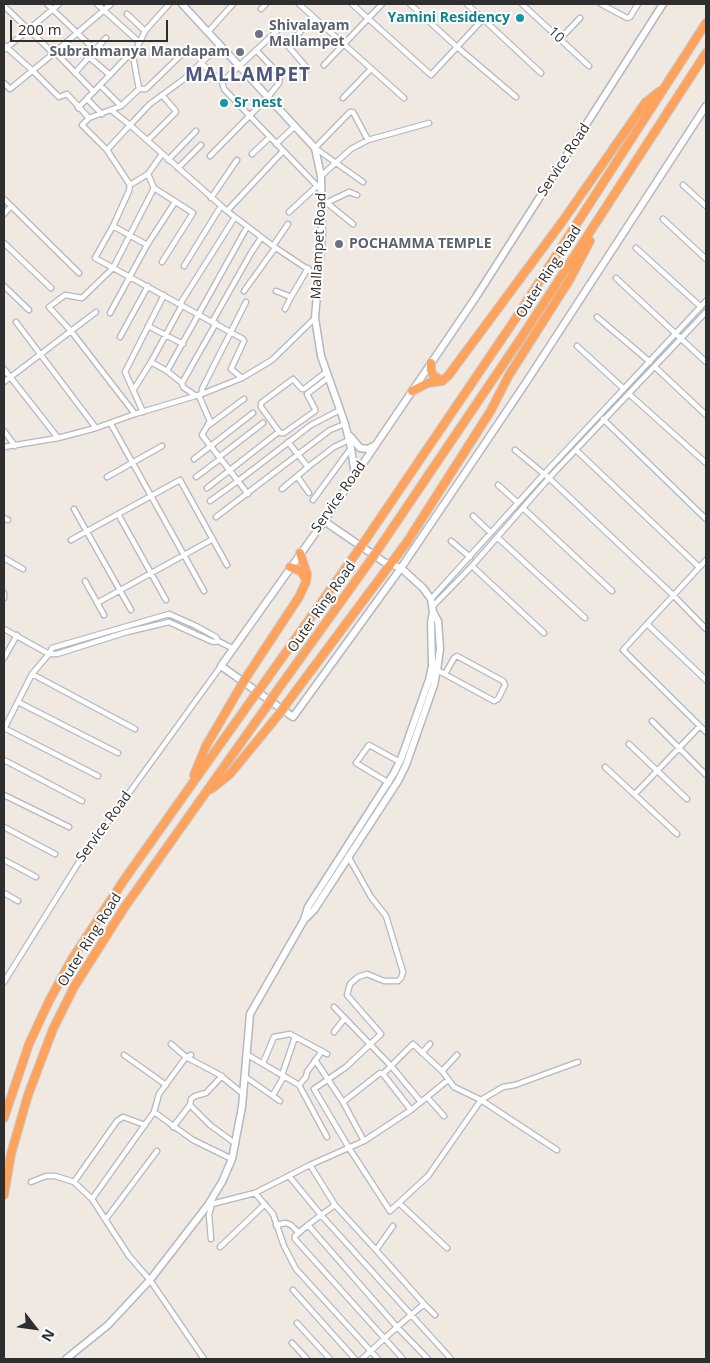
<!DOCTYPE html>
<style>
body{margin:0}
#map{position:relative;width:710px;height:1363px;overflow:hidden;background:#efe9e1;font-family:"Open Sans",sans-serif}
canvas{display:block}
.frame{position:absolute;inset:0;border:5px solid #2e2e2e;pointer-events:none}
.north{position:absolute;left:10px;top:1303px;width:50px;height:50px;-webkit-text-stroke:4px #fff;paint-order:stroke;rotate:120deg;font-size:14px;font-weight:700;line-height:20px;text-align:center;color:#2e2e2e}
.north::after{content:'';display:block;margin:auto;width:18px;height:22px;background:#2e2e2e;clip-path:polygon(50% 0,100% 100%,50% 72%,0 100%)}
.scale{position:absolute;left:10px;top:20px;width:158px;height:22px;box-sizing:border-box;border:2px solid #2e2e2e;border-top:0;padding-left:6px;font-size:15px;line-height:18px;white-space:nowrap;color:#2e2e2e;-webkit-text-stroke:4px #fff;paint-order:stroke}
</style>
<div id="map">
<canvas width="710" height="1363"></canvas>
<div class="frame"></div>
<div class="north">N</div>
<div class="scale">200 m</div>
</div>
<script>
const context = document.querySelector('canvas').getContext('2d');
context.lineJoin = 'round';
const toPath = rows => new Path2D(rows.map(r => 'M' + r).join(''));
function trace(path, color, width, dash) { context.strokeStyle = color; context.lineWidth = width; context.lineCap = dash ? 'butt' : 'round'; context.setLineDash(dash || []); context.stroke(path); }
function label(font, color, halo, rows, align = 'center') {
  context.font = font + ' "Open Sans",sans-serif'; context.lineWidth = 4; context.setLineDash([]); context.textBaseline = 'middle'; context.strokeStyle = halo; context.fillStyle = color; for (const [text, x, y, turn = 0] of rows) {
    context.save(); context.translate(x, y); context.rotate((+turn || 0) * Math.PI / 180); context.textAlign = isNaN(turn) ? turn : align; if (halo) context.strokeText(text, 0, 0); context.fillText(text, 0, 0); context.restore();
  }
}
const minor = toPath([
 [47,4,95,50,75,73],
 [97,4,139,42],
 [299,4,404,98],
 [352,4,431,75,483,19],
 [410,4,457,47,516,97],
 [467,4,541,73],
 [522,4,589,66],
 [601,4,627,18,630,17,638,4],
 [4,6,53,53],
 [261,9,266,4],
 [127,14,145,31],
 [208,32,233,4],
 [560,39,580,18],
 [4,45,33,71,59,97,67,94,89,118],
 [220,45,184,79,150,104,130,125,227,211,273,246,318,276],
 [4,50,59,4],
 [95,50,106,38],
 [184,52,146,89,139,89,121,106,89,118,82,125,107,150,130,185,129,191,113,226,95,258,243,339,244,341,231,369,242,378],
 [89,57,110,75],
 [201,63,222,82,224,89,321,190],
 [324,65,382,4],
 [308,69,288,46,313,17],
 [222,82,278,30],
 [4,83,10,89,54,53],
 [100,85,121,106],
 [139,89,133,56,145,31,169,4],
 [94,92,55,52,111,4],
 [343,98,370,70],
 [87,99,102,114],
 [78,108,127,57,133,56],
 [148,140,176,112,175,110,162,95],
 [276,144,295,126],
 [107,150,130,125,111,110],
 [252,154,270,137],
 [210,156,268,97,279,83,280,78,275,70,256,50],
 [168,160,196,131],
 [178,168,201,145],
 [321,176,351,149,368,140,429,123],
 [363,182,315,148,350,112,353,112,368,140],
 [130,185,148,174,162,154],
 [683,185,706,206],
 [154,188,193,213,162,262],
 [211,198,237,160],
 [4,199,79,273],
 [327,203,353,224],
 [322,205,349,192,357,195],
 [227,211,283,151],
 [289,212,317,186],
 [4,214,11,206],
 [663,219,706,259],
 [113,226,147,245],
 [4,243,51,288],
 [273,246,288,224],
 [636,248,701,307],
 [184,266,221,206],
 [616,278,706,362],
 [4,286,29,310],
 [244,291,275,248],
 [276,291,291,297,308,268],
 [180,304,235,217],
 [285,309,291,297],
 [110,313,147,245,175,202],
 [597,317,650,362],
 [16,322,96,428],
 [212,322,251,253,261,238],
 [148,326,183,344],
 [120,337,148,286],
 [577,346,624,389],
 [151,362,167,371,182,383,183,387,196,396],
 [655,367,706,415],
 [4,369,58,438],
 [167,371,247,227],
 [326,372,304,389,302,389,293,379,261,403,261,407,280,433,284,433,315,411,315,409,307,394,328,378],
 [4,382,96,312],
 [182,383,216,323],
 [134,389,151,362,182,305],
 [202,394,202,389,246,302],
 [629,394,706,463],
 [199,396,210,421,202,435,238,481,210,501],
 [143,412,125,372,164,295],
 [135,414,71,331,49,307,65,295,82,298,113,268,154,188,148,174],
 [603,419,706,519],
 [111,424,204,591],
 [209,425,244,399],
 [4,431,15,446],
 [288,442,308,467,334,447,349,440],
 [4,447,58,438,96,428,135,414,202,394,242,378,272,360,315,318],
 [515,450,549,478,673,595,706,629],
 [576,450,699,567],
 [219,457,263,423],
 [194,459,253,413],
 [297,476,309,493],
 [107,477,162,446],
 [196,477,220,459],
 [498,485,518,503],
 [207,488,276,434],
 [282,489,308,467],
 [248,494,238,481,311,425,340,410],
 [313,500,351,448],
 [523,508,612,591],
 [74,509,131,610],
 [118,514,166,600],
 [473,516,491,533],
 [216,517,330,430,345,424],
 [4,518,8,520],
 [497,537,585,618],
 [71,540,180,480,227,565],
 [451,541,470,557],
 [4,558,23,569],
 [706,560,623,650,706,732],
 [472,566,544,633],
 [85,581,104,615],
 [4,593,4,598],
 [431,599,544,474,706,301],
 [97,603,213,539],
 [433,606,472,566,549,478,706,312],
 [169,615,169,614,196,626,216,637,218,641],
 [647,624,706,680],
 [4,629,49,654,57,654,127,632,169,622,213,642,218,641,232,648],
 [4,658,17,635],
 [437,670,494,701,498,699,505,685,503,681,457,656,454,658,445,674],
 [32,674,135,729],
 [18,702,118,753],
 [652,721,706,775],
 [4,728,98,776],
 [4,729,32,674,49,654,52,648,169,614],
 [629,744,687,799],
 [4,760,82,801],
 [605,767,677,834],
 [389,783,356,763,369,745,400,762],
 [635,794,700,726],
 [4,795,69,827],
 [4,827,55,854],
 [348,856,371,897,386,916,403,972,401,978,398,981,384,981,367,974,358,977,350,984,347,995,381,1034,346,1067,314,1089,349,1148,390,1211,428,1176,481,1100,557,1150],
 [4,860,36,877],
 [4,893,18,901],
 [4,982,79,862,221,666],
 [334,1007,392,1067,421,1102],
 [334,1032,345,1018],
 [171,1044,186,1057,220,1075,243,1094],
 [422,1053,430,1044],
 [246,1054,299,1085,327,1137],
 [124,1055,166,1085],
 [315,1060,343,1102,364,1141],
 [263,1063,274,1037,290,1034,327,1054],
 [442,1071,457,1055],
 [383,1074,411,1110],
 [282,1075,295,1037],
 [244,1076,280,1101],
 [299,1085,306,1077,307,1072,322,1051],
 [273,1095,284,1076],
 [427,1097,444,1116],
 [343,1102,380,1073,383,1074,413,1044,442,1071,454,1087,481,1100,503,1087,515,1085,578,1062],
 [190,1105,210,1125,236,1144],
 [154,1112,193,1140,232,1159],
 [173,1127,190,1105,191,1099,195,1096,206,1093,222,1076],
 [310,1165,335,1205,376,1250,393,1226],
 [289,1176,321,1215,308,1225,397,1327,362,1359],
 [31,1182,46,1176,55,1176,74,1182,92,1199,129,1256,150,1280,204,1359],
 [74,1182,117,1121,123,1117,145,1125],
 [255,1193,273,1214,284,1246,296,1269,378,1359],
 [92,1199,154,1112,159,1094,186,1057,191,1055],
 [399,1203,447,1248],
 [208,1205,255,1193,310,1165,364,1141,411,1110,448,1080],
 [335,1205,321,1215,451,1359],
 [106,1219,157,1151],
 [276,1225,286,1223,291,1225,299,1233],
 [308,1225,295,1236,295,1239,403,1359],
 [211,1239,209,1215,212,1204],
 [220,1247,265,1204],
 [376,1250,424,1304,397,1327,428,1359],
 [293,1290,355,1359],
 [424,1304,435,1315],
 [297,1323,330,1359],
 [292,1343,307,1359]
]);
const secondary = toPath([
 [182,4,315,148,321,176,322,234,315,318,321,356,345,424,351,448,355,475],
 [663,4,476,297,324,521,221,666,293,717,401,568,527,381,706,106],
 [350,436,360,448,368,449,374,446],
 [305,919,314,910,398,781,406,765,434,685,437,670,440,649,438,621,433,612],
 [66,1359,108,1325,150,1280,208,1205,222,1182,232,1159,242,1107,250,1014,304,920,308,907,394,773,401,759,429,680,432,666,431,622,433,612,431,599,423,588,401,568,384,562,324,521]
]);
const motorway = toPath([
 [431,363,431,370,433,375,442,381],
 [412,391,428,383,442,381,448,376,562,222,645,103,660,91],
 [362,545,514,321,706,23],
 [375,554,527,329,706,53],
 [290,567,301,571,305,578],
 [247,676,299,597,306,582,307,574,300,553],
 [262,686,357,552],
 [274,695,370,561],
 [287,703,407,542,490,412,509,375,570,279,590,241],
 [194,775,206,746,241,686],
 [211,789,230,774,280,713],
 [4,1118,29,1044,49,1001,72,959,124,880,255,695],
 [4,1195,11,1154,28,1095,53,1029,74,987,124,908,267,706]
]);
trace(minor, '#b4b7c1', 7);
trace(secondary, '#b4b7c1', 9);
trace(motorway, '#c9c9c9', 10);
trace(minor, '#fff', 4.5);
trace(secondary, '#fff', 6);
trace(motorway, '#ffa35c', 8);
const motorwayBridge = toPath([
 [357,552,362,545],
 [370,561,375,554],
 [241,686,247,676],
 [255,695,262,686],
 [267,706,274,695],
 [280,713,287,703]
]);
trace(motorwayBridge, '#c9c9c9', 10, []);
trace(motorwayBridge, '#ffa35c', 8);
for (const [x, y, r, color] of [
 [520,18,5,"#0f9aa8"],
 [259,34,5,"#6b7280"],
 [240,52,5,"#6b7280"],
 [224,103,5,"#0f9aa8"],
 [339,244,5,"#6b7280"]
]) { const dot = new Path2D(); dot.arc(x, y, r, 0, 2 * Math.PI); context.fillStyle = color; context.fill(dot); trace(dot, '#fff', 2); }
label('bold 14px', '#0d838f', '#fff', [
 ["Yamini Residency",510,18],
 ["Sr nest",234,103,"left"]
], 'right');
label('bold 14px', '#5b616d', '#fff', [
 ["Shivalayam",269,26],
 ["Mallampet",269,42],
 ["Subrahmanya Mandapam",230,52,"right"],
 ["POCHAMMA TEMPLE",349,244]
], 'left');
label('14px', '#2e2e2e', '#fff', [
 ["10",556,35,43],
 ["Service Road",564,160,-57],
 ["Mallampet Road",319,246,-87],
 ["Outer Ring Road",549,272,-57],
 ["Service Road",339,497,-55],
 ["Outer Ring Road",322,607,-55],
 ["Service Road",104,827,-54],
 ["Outer Ring Road",90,940,-58]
]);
context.letterSpacing = '1px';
label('bold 19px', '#4d5680', '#fff', [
 ["MALLAMPET",248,76]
]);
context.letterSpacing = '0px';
</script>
